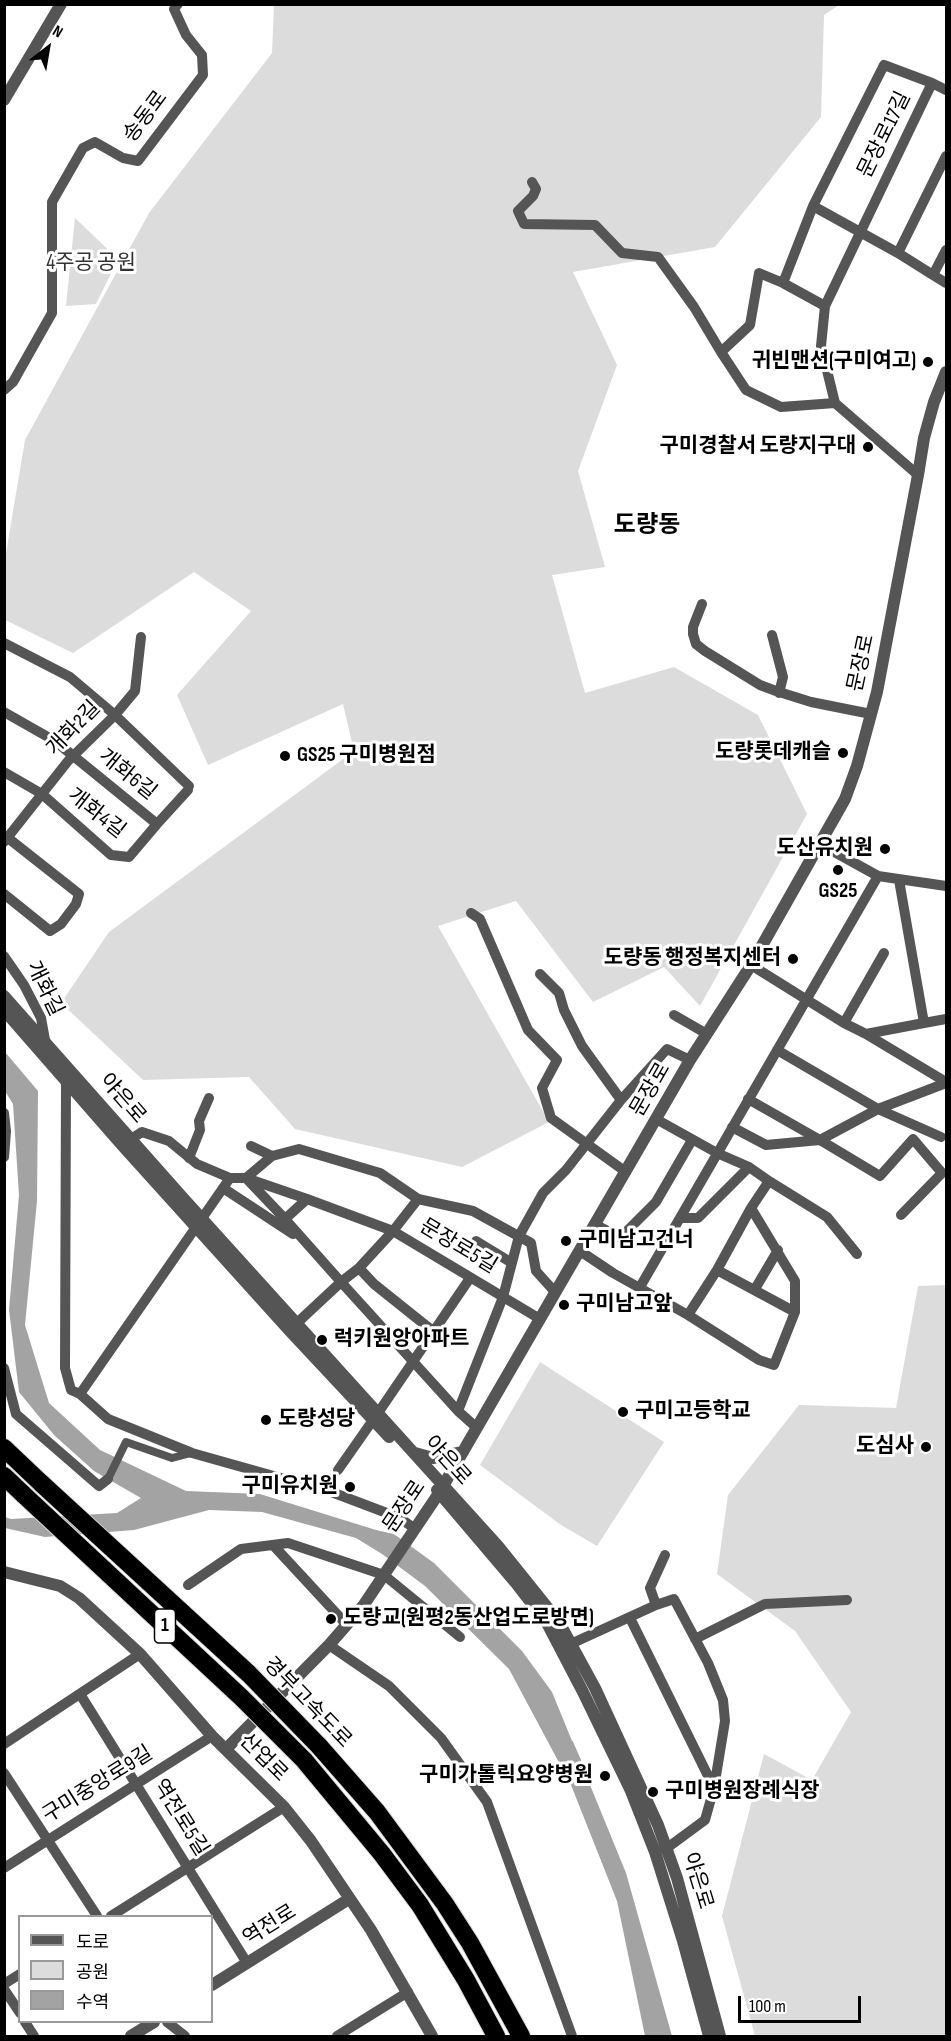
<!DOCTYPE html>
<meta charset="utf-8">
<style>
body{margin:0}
#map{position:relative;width:951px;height:2041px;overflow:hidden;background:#fff;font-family:"Sofia Sans Condensed","Noto Sans KR",sans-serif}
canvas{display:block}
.frame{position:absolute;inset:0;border:6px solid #000;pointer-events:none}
.legend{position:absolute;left:18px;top:1915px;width:195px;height:108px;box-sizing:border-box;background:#fff;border:2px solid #999;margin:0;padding:8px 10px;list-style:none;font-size:18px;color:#000}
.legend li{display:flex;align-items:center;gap:12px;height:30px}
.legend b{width:30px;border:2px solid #999}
.north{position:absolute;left:18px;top:18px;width:60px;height:60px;-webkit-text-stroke:4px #fff;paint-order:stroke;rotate:31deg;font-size:16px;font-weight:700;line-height:24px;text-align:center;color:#000}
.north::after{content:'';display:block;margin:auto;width:21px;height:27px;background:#000;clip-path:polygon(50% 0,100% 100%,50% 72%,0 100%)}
.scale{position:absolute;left:738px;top:1996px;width:123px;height:27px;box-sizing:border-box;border:3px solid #000;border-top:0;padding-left:8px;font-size:18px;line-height:21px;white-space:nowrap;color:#000;-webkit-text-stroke:4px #fff;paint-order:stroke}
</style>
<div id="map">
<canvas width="951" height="2041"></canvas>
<div class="frame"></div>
<ul class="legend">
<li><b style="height:8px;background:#555"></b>도로</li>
<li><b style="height:16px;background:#dcdcdc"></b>공원</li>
<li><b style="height:16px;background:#a3a3a3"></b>수역</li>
</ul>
<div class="north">N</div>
<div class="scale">100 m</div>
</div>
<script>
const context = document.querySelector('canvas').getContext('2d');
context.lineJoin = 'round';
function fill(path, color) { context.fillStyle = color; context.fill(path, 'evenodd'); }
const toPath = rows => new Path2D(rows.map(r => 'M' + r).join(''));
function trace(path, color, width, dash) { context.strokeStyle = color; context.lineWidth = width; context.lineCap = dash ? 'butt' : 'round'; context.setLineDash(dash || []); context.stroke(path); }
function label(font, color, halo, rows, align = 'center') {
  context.font = font + ' "Sofia Sans Condensed","Noto Sans KR",sans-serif'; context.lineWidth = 6; context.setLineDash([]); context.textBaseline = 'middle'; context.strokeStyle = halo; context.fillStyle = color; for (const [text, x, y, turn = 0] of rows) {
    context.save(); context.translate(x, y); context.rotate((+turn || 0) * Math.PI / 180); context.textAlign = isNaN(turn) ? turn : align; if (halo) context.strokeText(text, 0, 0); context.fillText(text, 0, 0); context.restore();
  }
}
fill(toPath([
 [274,5,839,5,824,15,821,117,715,247,573,272,617,365,578,471,605,567,552,575,585,693,674,667,758,715,807,814,700,1006,664,967,593,1002,516,901,438,926,549,1122,462,1167,295,1129,249,1077,143,1080,61,1003,109,932,354,751,343,704,208,765,177,695,251,611,194,572,73,653,5,620,5,559,25,440,149,213,272,53],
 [75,218,118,259,96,304,66,306],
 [946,1285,946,2036,755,2036,722,1916,764,1754,812,1780,851,1712,795,1631,717,1574,728,1495,799,1405,896,1408,918,1286],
 [540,1362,664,1442,597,1546,561,1525,480,1465]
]), '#dcdcdc');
fill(toPath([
 [5,1052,38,1091,37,1201,25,1325,49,1403,100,1450,186,1491,260,1494,376,1530,394,1534,434,1563,522,1651,552,1692,626,1873,672,2036,645,2036,617,1901,571,1785,509,1669,425,1586,382,1554,356,1538,262,1512,209,1510,134,1530,45,1537,5,1528,5,1517,11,1519,117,1513,141,1498,94,1471,54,1435,19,1392,9,1310,19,1195,13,1104,5,1091]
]), '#a3a3a3');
trace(toPath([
 [572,1742,583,1767]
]), '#a3a3a3', 2);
const motorway = toPath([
 [4,1448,42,1484],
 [4,1476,24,1495],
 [319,1746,377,1812,445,1904,470,1943,521,2036],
 [304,1760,382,1854,420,1905,466,1980,496,2036]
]);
trace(motorway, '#dbdbdb', 20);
trace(toPath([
 [108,1479,126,1442,172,1458,191,1453]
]), '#555', 8);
trace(toPath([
 [532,182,536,189,533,196,518,211,524,224,595,225,622,253,658,257,694,307,721,352],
 [813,206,898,253,946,156],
 [898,253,933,275,946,250],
 [933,275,946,283],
 [783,283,759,273,750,325,721,352,746,390,781,407,835,403],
 [825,306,783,283,813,206,884,65,932,83,946,90],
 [4,390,13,382,52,313,52,202,83,148,95,142,123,158,138,161,203,75,202,55,186,35,174,9,178,4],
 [918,475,835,403,821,346,825,306,932,83],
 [702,604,693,627,693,634,696,644,705,651,760,685,776,691,811,702,871,714],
 [772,635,783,677,779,693],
 [4,643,70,677,115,715,189,786],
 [4,712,55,741,157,824,188,790],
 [4,772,42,794,111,855,129,857,157,824],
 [4,842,68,761,115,715,135,691,141,637],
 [820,844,878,876,946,886],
 [4,894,50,931,61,924,76,904,79,894,8,838],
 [471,913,480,919,528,1030,557,1060,542,1088,551,1118,626,1172],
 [4,956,24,985,41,1018,45,1040],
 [751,965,844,1023,866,1034,924,1023,899,880],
 [540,974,559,993,564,1010,582,1046,621,1100],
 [674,1015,707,1034],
 [844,1023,884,953],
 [924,1023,946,1019],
 [866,1034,946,1082],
 [66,1081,65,1368,71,1390,80,1394,108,1419,192,1453,334,1493,400,1518,415,1529],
 [748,1099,820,1140,878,1109,777,1050],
 [878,1109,946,1083],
 [878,1109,941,1137],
 [4,1113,6,1131,4,1157],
 [656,1119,717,1153,749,1167,769,1181,751,1208],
 [732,1127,766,1145,820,1140,880,1176,913,1139,942,1173,901,1215],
 [131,1139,142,1132,169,1141,197,1164,230,1178,246,1178,307,1199,285,1219],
 [251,1146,272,1156],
 [189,1158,200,1130,199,1121,209,1098],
 [769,1181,827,1217,857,1254],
 [223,1188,293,1234],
 [307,1199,393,1231,540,1319],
 [418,1199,393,1231,359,1268,341,1282,285,1219,246,1178,272,1156,299,1149,380,1173,418,1199,473,1211,531,1243,536,1271,555,1292],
 [680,1218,698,1218,749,1167],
 [595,1224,620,1238,656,1202,692,1140],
 [476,1241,512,1263],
 [580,1251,613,1273,688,1315,759,1360,774,1365,795,1312,795,1281,751,1208,717,1270,688,1315],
 [359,1268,374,1284,434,1332],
 [717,1270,795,1312],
 [640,1287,878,876],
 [755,1289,778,1250],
 [297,1323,341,1282,458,1411],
 [4,1368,16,1414,99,1486,108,1479],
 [80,1394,230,1178],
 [378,1413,470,1278],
 [477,1428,458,1411,503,1297,519,1236,543,1193,566,1170,621,1100,667,1049,690,1060],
 [338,1470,373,1420],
 [273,1545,347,1625],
 [188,1585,241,1549,288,1543,384,1575,460,1637],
 [656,1605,650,1588,665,1555],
 [630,1618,714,1788],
 [695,1639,765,1604,847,1600],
 [329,1645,389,1686,441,1738,487,1802,572,2036],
 [564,1647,656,1605,674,1599,708,1663,723,1700,725,1721,714,1788,705,1820,667,1848],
 [80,1694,247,1963],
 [4,1744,140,1654],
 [4,1773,97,1916],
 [4,1868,212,1736],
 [111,1916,284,1807],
 [4,1984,20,1974],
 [4,1989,20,2013],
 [25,2022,34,2036],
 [167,2022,185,2036],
 [337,2036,408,1992]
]), '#555', 10);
trace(toPath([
 [4,100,61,4],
 [4,996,183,1198,498,1546,559,1622,595,1688,658,1825,677,1878,720,2036],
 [4,1010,122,1145,289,1330,389,1437],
 [415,1453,433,1458,463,1452],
 [437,1490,516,1583,547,1623,583,1692,631,1791,655,1852,683,1941,709,2036],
 [4,1572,60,1586,79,1598,140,1654,212,1736,284,1807,311,1841,371,1930,432,2036],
 [226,1749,329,1645,363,1606,439,1493,690,1060,751,965,845,799,857,766,877,692,918,475,924,438,934,402,946,372],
 [212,1985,349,1899],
 [131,2036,154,2022]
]), '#555', 12);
trace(motorway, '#000', 18);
const motorwayBridge = toPath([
 [42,1484,249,1674,319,1746],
 [24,1495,242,1698,304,1760]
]);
trace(motorwayBridge, '#dbdbdb', 20, []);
trace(motorwayBridge, '#000', 18);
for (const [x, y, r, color] of [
 [928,362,6,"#000"],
 [868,447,6,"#000"],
 [843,753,6,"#000"],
 [285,756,6,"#000"],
 [885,849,6,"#000"],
 [838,870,6,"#000"],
 [793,959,6,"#000"],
 [566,1241,6,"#000"],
 [564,1305,6,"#000"],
 [322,1340,6,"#000"],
 [623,1412,6,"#000"],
 [266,1420,6,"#000"],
 [926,1447,6,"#000"],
 [350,1487,6,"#000"],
 [331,1619,6,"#000"],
 [605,1776,6,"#000"],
 [653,1792,6,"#000"]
]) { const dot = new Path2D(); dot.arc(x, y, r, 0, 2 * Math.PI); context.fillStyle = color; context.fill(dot); trace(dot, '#fff', 2); }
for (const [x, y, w] of [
 [165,1626,21]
]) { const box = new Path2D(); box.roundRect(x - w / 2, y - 17, w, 34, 4.5); context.fillStyle = '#fff'; context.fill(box); trace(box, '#000', 1.5); }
label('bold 20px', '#000', null, [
 ["1",165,1626]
]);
label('21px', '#000', '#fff', [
 ["송동로",146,117,-53],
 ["문장로17길",885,135,-64],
 ["문장로",862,663,-78],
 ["개화2길",74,729,-46],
 ["개화6길",127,775,39],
 ["개화4길",96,814,38],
 ["개화길",44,989,64],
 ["문장로",651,1090,-60],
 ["야은로",122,1099,49],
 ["문장로5길",458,1247,31],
 ["야은로",447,1461,48],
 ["문장로",405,1507,-56],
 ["경부고속도로",307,1703,46],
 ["산업로",263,1758,45],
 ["구미중앙로9길",98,1785,-32],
 ["역전로5길",180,1818,58],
 ["야은로",697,1881,73],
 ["역전로",270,1926,-32]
]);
label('21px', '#333', '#fff', [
 ["4주공 공원",91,264]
]);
label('bold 21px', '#000', '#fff', [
 ["귀빈맨션(구미여고)",916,362],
 ["구미경찰서 도량지구대",856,447],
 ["도량롯데캐슬",831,753],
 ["GS25 구미병원점",297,756,"left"],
 ["도산유치원",873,849],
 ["GS25",838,892,"center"],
 ["도량동 행정복지센터",781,959],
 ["구미남고건너",578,1241,"left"],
 ["구미남고앞",576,1305,"left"],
 ["럭키원앙아파트",334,1340,"left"],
 ["구미고등학교",635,1412,"left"],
 ["도량성당",278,1420,"left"],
 ["도심사",914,1447],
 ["구미유치원",338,1487],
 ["도량교(원평2동산업도로방면)",343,1619,"left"],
 ["구미가톨릭요양병원",593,1776],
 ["구미병원장례식장",665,1792,"left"]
], 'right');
label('bold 24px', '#000', '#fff', [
 ["도량동",647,526]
]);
</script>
